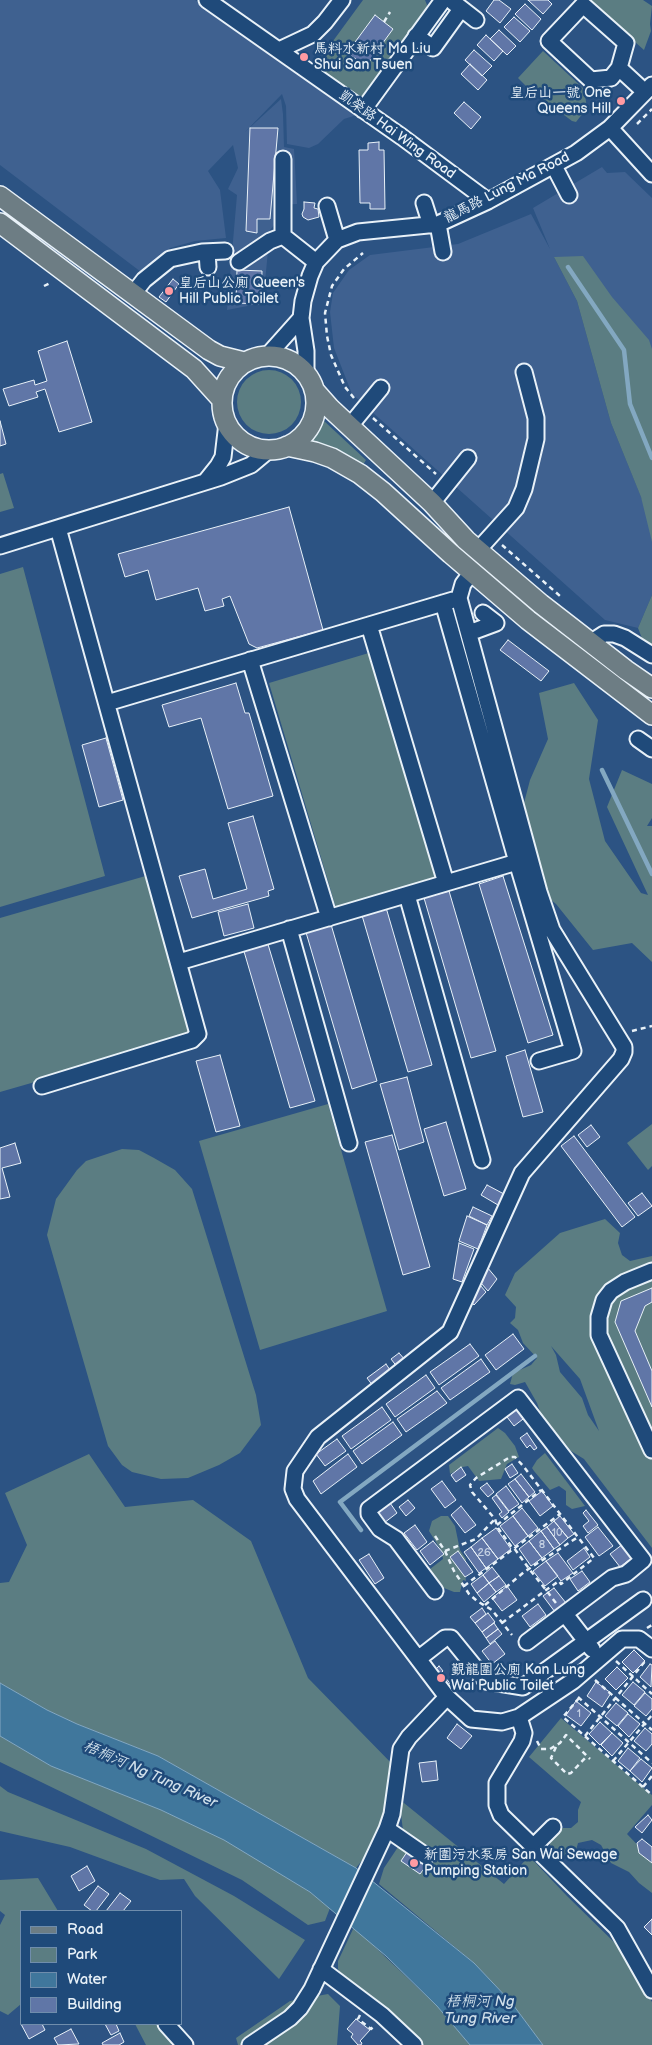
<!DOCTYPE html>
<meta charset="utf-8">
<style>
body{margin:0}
#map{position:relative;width:652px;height:2045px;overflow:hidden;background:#2c5383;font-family:"Balsamiq Sans",sans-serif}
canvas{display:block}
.legend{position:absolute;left:20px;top:1910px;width:162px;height:115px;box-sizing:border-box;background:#1f4a7a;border:1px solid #6f8dac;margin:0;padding:6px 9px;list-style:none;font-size:15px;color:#e8f1f8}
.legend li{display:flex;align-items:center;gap:10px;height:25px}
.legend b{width:25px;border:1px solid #6f8dac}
</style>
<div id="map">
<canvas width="652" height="2045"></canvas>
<ul class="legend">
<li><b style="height:6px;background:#6d7d84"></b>Road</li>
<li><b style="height:14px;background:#5b7d82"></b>Park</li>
<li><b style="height:14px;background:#40779c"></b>Water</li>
<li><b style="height:14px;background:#6076a7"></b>Building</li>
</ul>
</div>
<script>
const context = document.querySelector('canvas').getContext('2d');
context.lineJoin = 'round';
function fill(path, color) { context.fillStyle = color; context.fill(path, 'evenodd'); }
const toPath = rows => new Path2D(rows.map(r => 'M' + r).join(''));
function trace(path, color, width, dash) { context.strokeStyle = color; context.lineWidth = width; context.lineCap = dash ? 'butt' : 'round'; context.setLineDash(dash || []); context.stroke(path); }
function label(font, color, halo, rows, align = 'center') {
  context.font = font + ' "Balsamiq Sans","LXGW WenKai TC",sans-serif'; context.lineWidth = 5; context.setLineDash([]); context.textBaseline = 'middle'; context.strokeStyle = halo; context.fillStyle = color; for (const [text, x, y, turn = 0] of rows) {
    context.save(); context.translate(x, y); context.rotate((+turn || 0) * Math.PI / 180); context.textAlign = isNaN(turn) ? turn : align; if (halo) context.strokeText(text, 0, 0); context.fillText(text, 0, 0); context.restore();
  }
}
fill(toPath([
 [0,0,195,0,349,108,360,114,344,119,318,144,309,148,287,144,286,106,282,94,245,132,281,99,283,114,284,147,294,149,297,204,275,205,275,224,270,230,263,303,227,310,237,195,228,189,238,168,233,145,208,171,220,190,226,238,195,241,170,248,145,275,0,165],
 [602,167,607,173,625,172,652,198,652,350,554,257,577,301,611,423,644,504,652,540,652,595,638,628,605,620,352,394,334,348,330,312,333,293,349,270,370,255,458,244,531,214,550,249,533,208]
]), '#3f6190');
fill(toPath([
 [363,0,425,0,427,5,426,9,360,100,314,67],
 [588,0,643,0,652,6,650,24,651,31,644,50],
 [543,51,584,89,587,108,576,122,572,121,528,88,518,78],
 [583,256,612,297,649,340,652,349,652,542,641,497,611,423,577,301,554,257],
 '237 402a32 32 0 1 1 64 0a32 32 0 1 1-64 0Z',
 [323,420,366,460,363,465,343,452,309,441,314,437],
 [3,473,14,508,0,512,0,474],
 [23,567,105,876,0,907,0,574],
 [652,595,652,646,643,641,638,628],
 [372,652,440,877,336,908,269,683],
 [574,683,598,720,589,779,605,841,641,893,648,895,607,807,622,770,652,784,652,818,647,826,652,826,652,962,632,943,593,950,556,904,540,891,524,803,530,780,548,739,539,693],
 [149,875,195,1036,0,1092,0,918],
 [328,1104,387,1311,260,1350,199,1141],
 [652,1124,652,1166,648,1170,627,1143],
 [122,1149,139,1150,154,1158,175,1170,192,1189,256,1395,261,1425,240,1453,219,1465,188,1478,161,1479,132,1472,122,1465,108,1446,47,1235,56,1199,77,1170,86,1161],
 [605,1219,620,1233,618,1243,622,1255,630,1261,652,1256,652,1548,584,1459,571,1451,541,1414,537,1403,525,1382,515,1385,510,1384,513,1373,531,1365,537,1358,523,1343,518,1330,510,1323,515,1318,516,1307,505,1295,515,1273,560,1233],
 [551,1346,580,1379,599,1431,588,1415,582,1398,560,1372,556,1355],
 [498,1428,505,1433,515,1446,519,1457,507,1464,501,1479,479,1481,468,1466,463,1467,450,1474,449,1465],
 [545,1453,585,1506,572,1509,566,1505,566,1491,559,1486,550,1490,534,1471,532,1468,537,1460],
 [89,1454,125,1507,193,1500,251,1541,308,1678,399,1771,387,1829,356,1868,158,1756,77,1724,47,1710,0,1683,0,1583,9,1582,27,1545,5,1493],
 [441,1516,448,1516,455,1526,460,1550,466,1559,464,1567,466,1581,463,1580,460,1592,454,1592,444,1588,430,1569,443,1559,441,1550,429,1531,432,1521],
 [561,1718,652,1795,652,1805,627,1834,652,1860,652,1893,639,1883,629,1872,611,1863,601,1845,592,1840,578,1843,575,1854,566,1856,554,1852,548,1841,551,1835,563,1828,571,1828,578,1822,578,1810,581,1802,529,1757],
 [0,1736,51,1766,161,1810,225,1840,310,1892,330,1908,325,1921,308,1925,242,1880,0,1762],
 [0,1786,8,1792,146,1849,234,1896,305,1940,279,1979,195,1896,184,1879,160,1880,70,1847,0,1831],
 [399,1799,504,1884,529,1856,567,1896,617,1945,652,2002,652,2045,543,2045,511,2002,474,1963,379,1884,384,1868,404,1838],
 [38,1878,58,1911,21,1911,21,2004,8,2015,0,2011,0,1925,5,1915,0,1911,0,1880],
 [354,1927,437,2006,470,2045,421,2045,343,1978,338,1969,338,1961],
 [328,1994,340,2006,337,2045,238,2045,236,2038,290,2001],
 [135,2024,156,2024,177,2041,170,2045,146,2045]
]), '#5b7d82');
const water = toPath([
 [0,1683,47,1710,77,1724,158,1756,356,1868,474,1963,511,2002,543,2045,470,2045,437,2006,386,1956,310,1892,224,1840,161,1810,51,1766,0,1736,0,1683]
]);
fill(water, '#40779c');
trace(water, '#83a8c1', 1);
trace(toPath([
 [568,267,624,350,630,404,652,458],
 [602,770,652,874],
 [361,1530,340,1502,535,1356]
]), '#83a8c1', 4.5);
const building = toPath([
 [494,0,499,0,511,9,500,23,486,11,494,0],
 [528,0,548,0,552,4,543,14,528,0],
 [525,4,541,19,532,30,515,14,525,4],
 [375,15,393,29,366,66,347,53,375,15],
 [514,17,530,31,520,42,504,27,514,17],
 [499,30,516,46,507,55,490,39,499,30],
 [486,35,503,51,494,61,477,45,486,35],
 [474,50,492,66,482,76,465,60,474,50],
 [470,64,487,80,478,90,461,74,470,64],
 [464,102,481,117,471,129,454,113,464,102],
 [250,128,278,128,270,219,257,219,257,233,246,231,250,128],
 [379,142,379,150,384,150,385,209,370,209,370,203,360,203,359,150,368,150,368,143,379,142],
 [304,202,315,203,314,208,318,209,319,217,308,220,303,217,302,214,304,209,304,202],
 [237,270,262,271,261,304,236,303,237,270],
 [173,279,179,284,166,302,159,297,173,279],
 [67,341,92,422,59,432,45,389,36,392,38,397,9,406,3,389,34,380,35,385,47,381,38,351,67,341],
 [0,421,6,444,0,446,0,421],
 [289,507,323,630,257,648,249,644,230,596,222,599,224,606,205,611,198,588,156,600,148,570,125,577,118,554,289,507],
 [508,640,549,671,541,681,500,650,508,640],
 [236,683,245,713,249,713,273,796,228,809,201,718,169,727,162,705,236,683],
 [106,738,123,800,99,807,82,745,106,738],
 [253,816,274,889,268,891,269,896,192,918,179,876,205,869,213,899,247,889,228,823,253,816],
 [503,876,553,1035,528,1043,479,884,503,876],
 [449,891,496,1051,471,1058,424,898,449,891],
 [248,904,254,928,224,936,218,912,248,904],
 [385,904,432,1065,408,1072,361,912,385,904],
 [330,921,377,1081,352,1089,305,929,330,921],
 [267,941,315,1101,290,1108,243,948,267,941],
 [525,1050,543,1112,523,1117,506,1056,525,1050],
 [220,1055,240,1126,216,1132,196,1061,220,1055],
 [407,1077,424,1142,399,1150,380,1084,407,1077],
 [446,1122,466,1189,444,1196,424,1129,446,1122],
 [591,1125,600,1137,587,1147,578,1135,591,1125],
 [392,1135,430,1267,403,1275,365,1142,392,1135],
 [574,1136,635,1217,622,1227,561,1146,574,1136],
 [15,1143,21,1163,2,1168,10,1197,0,1199,0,1148,15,1143],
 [487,1185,504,1194,498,1205,481,1195,487,1185],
 [642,1193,652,1206,638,1216,628,1203,642,1193],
 [473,1207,492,1216,487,1225,469,1216,473,1207],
 [467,1216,487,1225,478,1249,459,1241,467,1216],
 [459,1243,474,1249,462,1282,453,1279,459,1243],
 [482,1261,497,1279,488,1291,474,1275,482,1261],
 [474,1278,486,1292,474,1305,464,1293,474,1278],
 [652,1288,652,1302,645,1306,635,1331,652,1371,652,1407,615,1322,621,1301,652,1288],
 [513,1334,524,1349,496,1370,485,1355,513,1334],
 [470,1344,479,1356,439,1385,430,1372,470,1344],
 [399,1353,406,1361,398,1368,391,1359,399,1353],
 [481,1359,490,1372,450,1400,441,1388,481,1359],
 [386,1364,392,1373,373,1386,367,1378,386,1364],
 [426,1375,435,1388,395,1417,386,1404,426,1375],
 [437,1391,447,1403,406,1432,397,1419,437,1391],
 [517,1403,527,1416,514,1426,504,1413,517,1403],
 [382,1407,391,1420,351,1449,342,1436,382,1407],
 [393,1422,402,1435,362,1464,353,1451,393,1422],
 [527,1433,537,1448,534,1450,530,1445,527,1448,520,1438,527,1433],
 [337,1439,346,1451,325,1466,316,1454,337,1439],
 [348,1454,357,1467,321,1494,313,1481,348,1454],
 [512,1464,518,1473,510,1478,505,1469,512,1464],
 [461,1467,466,1475,456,1482,451,1475,461,1467],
 [521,1474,535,1492,529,1497,515,1479,521,1474],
 [515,1479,529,1497,522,1503,508,1484,515,1479],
 [442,1481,456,1500,445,1508,431,1489,442,1481],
 [487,1483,494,1492,488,1497,480,1488,487,1483],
 [506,1486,519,1504,509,1511,496,1494,506,1486],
 [542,1491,553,1506,540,1516,529,1501,542,1491],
 [496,1495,509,1512,502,1518,499,1514,502,1512,492,1498,496,1495],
 [388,1500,397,1513,384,1523,374,1509,388,1500],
 [408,1500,415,1508,406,1516,399,1507,408,1500],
 [461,1506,476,1525,465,1533,451,1515,461,1506],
 [522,1508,538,1528,528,1536,513,1516,522,1508],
 [586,1510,598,1525,588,1533,583,1526,589,1521,583,1513,586,1510],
 [513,1516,528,1536,515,1546,500,1526,513,1516],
 [560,1516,574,1534,568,1538,554,1521,560,1516],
 [554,1521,568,1538,560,1545,547,1527,554,1521],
 [415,1525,427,1542,417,1550,404,1533,415,1525],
 [547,1527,560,1545,554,1549,541,1531,547,1527],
 [598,1527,613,1546,599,1556,585,1537,598,1527],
 [496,1528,511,1549,498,1559,482,1538,496,1528],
 [541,1531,554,1549,542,1558,529,1541,541,1531],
 [482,1538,498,1559,486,1568,471,1547,482,1538],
 [433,1541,444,1554,430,1565,420,1551,433,1541],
 [529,1541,542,1558,531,1566,519,1549,529,1541],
 [623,1544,633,1557,620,1567,610,1554,623,1544],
 [471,1547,486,1568,479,1573,464,1552,471,1547],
 [584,1548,590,1557,573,1570,567,1561,584,1548],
 [458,1551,473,1572,465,1577,450,1557,458,1551],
 [558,1553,573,1573,561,1581,546,1561,558,1553],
 [369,1554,384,1578,375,1584,359,1560,369,1554],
 [546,1561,558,1576,545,1586,533,1571,546,1561],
 [492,1567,499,1576,489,1583,483,1575,492,1567],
 [582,1571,590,1582,578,1591,570,1579,582,1571],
 [483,1575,489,1583,477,1593,471,1584,483,1575],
 [499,1576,506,1585,496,1592,489,1583,499,1576],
 [489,1583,496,1592,484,1602,477,1593,489,1583],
 [507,1586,517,1600,502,1611,492,1598,507,1586],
 [554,1588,566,1603,555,1612,543,1596,554,1588],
 [538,1604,546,1615,530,1627,522,1616,538,1604],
 [482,1608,486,1614,475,1623,470,1617,482,1608],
 [488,1613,495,1622,482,1632,475,1623,488,1613],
 [494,1623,498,1629,486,1638,482,1632,494,1623],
 [498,1629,502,1634,490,1644,486,1638,498,1629],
 [495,1641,505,1654,492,1664,482,1651,495,1641],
 [634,1650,645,1661,633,1673,622,1662,634,1650],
 [650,1664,652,1665,651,1687,640,1677,650,1664],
 [439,1666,443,1671,441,1673,450,1683,446,1687,432,1673,439,1666],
 [617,1667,628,1678,616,1690,605,1679,617,1667],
 [596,1682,611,1693,602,1707,587,1696,596,1682],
 [633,1682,645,1692,634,1705,622,1695,633,1682],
 [645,1693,652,1699,652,1709,646,1716,634,1706,645,1693],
 [576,1701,591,1713,581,1726,566,1715,576,1701],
 [616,1703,628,1713,617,1726,605,1716,616,1703],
 [628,1714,640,1724,629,1737,618,1726,628,1714],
 [600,1722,612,1733,600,1745,589,1734,600,1722],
 [457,1724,472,1736,461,1749,447,1738,457,1724],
 [645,1728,652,1734,652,1744,646,1751,634,1741,645,1728],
 [612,1733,623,1743,612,1756,601,1745,612,1733],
 [628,1748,640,1758,630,1771,618,1761,628,1748],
 [641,1759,652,1768,642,1782,630,1771,641,1759],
 [436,1761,438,1780,422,1782,419,1763,436,1761],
 [648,1815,652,1820,642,1833,635,1827,648,1815],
 [642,1839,652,1847,652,1863,639,1853,637,1843,642,1839],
 [407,1852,426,1866,420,1874,401,1861,407,1852],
 [87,1866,95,1881,79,1891,71,1876,87,1866],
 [98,1886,109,1894,96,1911,92,1911,84,1905,98,1886],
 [120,1893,131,1901,123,1911,106,1911,120,1893],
 [652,1919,652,1935,644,1927,652,1919],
 [356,2019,370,2030,360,2041,362,2043,361,2045,358,2045,351,2037,353,2034,347,2029,356,2019],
 [21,2024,42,2024,45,2030,29,2039,21,2024],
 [105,2024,116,2024,119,2031,111,2035,105,2024],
 [71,2029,79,2044,58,2045,54,2038,71,2029],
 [120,2033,124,2042,119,2045,103,2045,102,2043,120,2033]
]);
fill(building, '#6076a7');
trace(building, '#e8f1f8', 1);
const minor = toPath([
 [207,0,402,137,488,201],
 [453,2,476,20],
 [416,36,433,48,461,9],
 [279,50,313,34,325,22,342,0],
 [619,68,626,43,583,5,549,41,591,80,611,78,619,68,645,92],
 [363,110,443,0],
 [610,128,652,174],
 [554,166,569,195],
 [424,203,431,225],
 [327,206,337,240],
 [438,224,443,252],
 [283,236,283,159],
 [207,252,208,267],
 [239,262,270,241,283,236,316,262],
 [133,294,144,280,170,259,202,252,225,251],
 [268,355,301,318],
 [306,373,306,351,301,318,303,301,310,276,316,262,337,240,358,232,438,224,488,201,576,153,610,128,652,85],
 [349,427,381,388],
 [206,481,218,466,223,457,227,423],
 [432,503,468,458],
 [0,546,221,477,251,465,269,450],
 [478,550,516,508,524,489,536,439,536,418,524,372],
 [472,572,463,584,459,598,539,892,552,930,624,1047,624,1052,621,1059,522,1173,450,1332,318,1437,295,1471,293,1489,297,1499,447,1697,471,1719,502,1722,519,1717,573,1681,622,1639,639,1639,652,1649],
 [443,603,517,862,573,1051,539,1061],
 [469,633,496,623,483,613],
 [590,643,604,634,614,634,625,638,652,655],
 [250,660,329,918],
 [107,703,453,600],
 [638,739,652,749],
 [446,883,517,862],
 [407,895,482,1160],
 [289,929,349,1143],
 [179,962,446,883,369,625],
 [42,1086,192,1040,198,1034,58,528],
 [652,1271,625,1282,611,1291,604,1300,599,1317,599,1335,652,1450],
 [435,1591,396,1539,380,1529,369,1514,369,1509,518,1398,643,1560,626,1574,612,1578,527,1642],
 [565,1614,592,1649],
 [418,1659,445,1638,451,1638,486,1681,523,1687,643,1600],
 [519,1717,524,1733,522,1741,497,1783,497,1805,501,1815,617,1928,652,1990],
 [387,1829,426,1856],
 [533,1847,553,1827],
 [321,1969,382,2015,414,2045],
 [166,2024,185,2045],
 [250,2045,290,2018,300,2008,312,1989,387,1829,392,1814,401,1749,409,1737,447,1697]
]);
const major = toPath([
 [0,196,209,350,220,356,244,362],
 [0,223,194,369,222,400],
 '222 403a47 47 0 1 1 94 0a47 47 0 1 1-94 0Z',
 [315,391,330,408,432,503,466,540,541,604,626,670,652,688],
 [287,446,315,452,332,458,360,474,383,492,451,554,528,620,652,715]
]);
trace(minor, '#e8f1f8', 19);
trace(major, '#e8f1f8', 22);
trace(toPath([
 [384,22,390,12],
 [637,124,652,109],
 [44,286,50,283],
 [195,286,198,293],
 [354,398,345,387,331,355,327,336,325,313,332,286,344,269,363,253],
 [373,418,436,474],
 [502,545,560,596],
 [632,1031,652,1026],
 [497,1525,541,1490],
 [435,1536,445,1551,454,1571,469,1594,477,1601,492,1610,512,1635],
 [445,1551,476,1539,495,1519],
 [464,1586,560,1514],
 [485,1605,524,1572,578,1537],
 [502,1623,546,1590,559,1581,561,1584,594,1558,524,1467,515,1457,510,1457,476,1478,470,1485,472,1492,495,1519,498,1528,511,1546,514,1548,530,1570,546,1590,556,1603],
 [647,1628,652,1625],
 [616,1661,652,1694],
 [595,1680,652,1730],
 [578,1697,652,1763],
 [579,1698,563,1717,652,1795],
 [585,1736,646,1660],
 [537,1741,541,1749,550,1749,560,1743,566,1735,590,1759],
 [556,1747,551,1758,567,1774,571,1773,587,1756],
 [613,1761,652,1715],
 [643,1787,652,1776],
 [360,2015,358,2019,371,2029,373,2027]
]), '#e8f1f8', 2.5, [5, 4]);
trace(minor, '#1f4a7a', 15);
trace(major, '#6d7d84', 19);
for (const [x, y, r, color] of [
 [304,57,5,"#ff9aa2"],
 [621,101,5,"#ff9aa2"],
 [169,291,5,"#ff9aa2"],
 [441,1678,5,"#ff9aa2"],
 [414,1863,5,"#ff9aa2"]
]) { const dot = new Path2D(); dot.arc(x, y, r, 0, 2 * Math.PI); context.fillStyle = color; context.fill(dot); trace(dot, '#1f4a7a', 2); }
label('11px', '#c6d2e4', null, [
 ["10",557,1533],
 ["8",542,1545],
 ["26",484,1553],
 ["1",579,1714]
]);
label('14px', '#e8f1f8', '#1f4a7a', [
 ["馬料水新村 Ma Liu",314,49],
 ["Shui San Tsuen",314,65],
 ["皇后山一號 One",611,93,"right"],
 ["Queens Hill",611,109,"right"],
 ["皇后山公廁 Queen's",179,283],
 ["Hill Public Toilet",179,299],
 ["覲龍圍公廁 Kan Lung",451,1670],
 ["Wai Public Toilet",451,1686],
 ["新圍污水泵房 San Wai Sewage",424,1855],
 ["Pumping Station",424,1871]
], 'left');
label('14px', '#e8f1f8', '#1f4a7a', [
 ["凱榮路 Hai Wing Road",397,135,36],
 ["龍馬路 Lung Ma Road",507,188,-27]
]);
label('italic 15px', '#cfdfea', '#1f4a7a', [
 ["梧桐河 Ng Tung River",150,1775,24],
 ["梧桐河 Ng",480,2002],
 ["Tung River",480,2019]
]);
</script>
